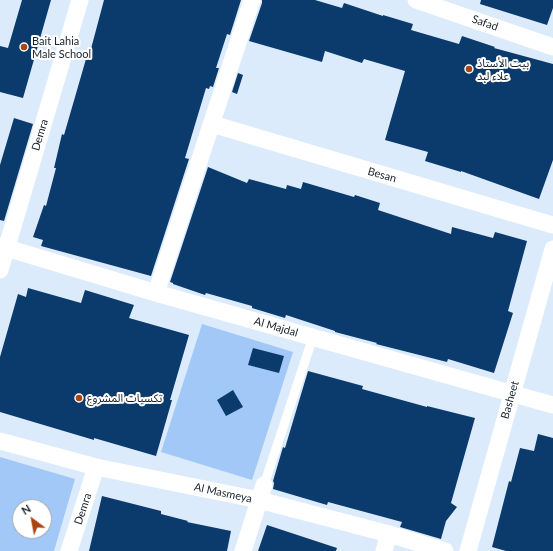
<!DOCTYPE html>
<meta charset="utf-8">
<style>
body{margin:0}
#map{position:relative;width:553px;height:551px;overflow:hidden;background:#dcebfc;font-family:Lato,sans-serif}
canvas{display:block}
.north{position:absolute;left:12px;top:499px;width:40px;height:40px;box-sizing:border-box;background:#fff;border:1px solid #a3a6aa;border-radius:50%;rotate:328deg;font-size:11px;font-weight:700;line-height:16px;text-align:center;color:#18212b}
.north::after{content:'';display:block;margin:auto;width:14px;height:18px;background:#a94510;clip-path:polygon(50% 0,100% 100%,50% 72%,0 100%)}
</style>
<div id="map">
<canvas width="553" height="551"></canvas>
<div class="north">N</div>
</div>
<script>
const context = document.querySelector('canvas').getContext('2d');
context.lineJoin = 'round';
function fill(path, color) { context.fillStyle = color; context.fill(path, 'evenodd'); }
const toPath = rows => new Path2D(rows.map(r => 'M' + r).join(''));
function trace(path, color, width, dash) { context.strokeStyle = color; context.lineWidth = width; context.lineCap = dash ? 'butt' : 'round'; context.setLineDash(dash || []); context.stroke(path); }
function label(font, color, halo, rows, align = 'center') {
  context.font = font + ' Lato,"Noto Sans Arabic",sans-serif'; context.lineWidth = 4; context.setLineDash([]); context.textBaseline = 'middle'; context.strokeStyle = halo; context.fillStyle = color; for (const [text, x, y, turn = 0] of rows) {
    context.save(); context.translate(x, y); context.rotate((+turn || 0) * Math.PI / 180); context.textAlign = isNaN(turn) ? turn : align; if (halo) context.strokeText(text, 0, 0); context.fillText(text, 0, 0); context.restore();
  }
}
fill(toPath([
 [202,324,293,352,252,480,161,452],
 [0,457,75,479,54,551,0,551],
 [20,507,44,507,44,531,20,531]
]), '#a1c8f7');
fill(toPath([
 [22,0,51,0,23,98,0,92,0,46,8,48],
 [104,0,241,0,230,35,227,34,216,68,219,68,213,87,210,86,209,89,206,88,185,158,189,159,151,276,41,246,43,240,33,237,44,205,46,206,56,168,54,168,62,134,64,135,86,59,88,60],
 [262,0,315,0,342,8,344,3,383,16,383,15,413,24,411,30,459,44,462,36,495,47,494,48,553,64,553,160,539,199,461,171,461,172,425,161,428,152,385,140,405,71,364,59,362,63,325,51,322,62,249,41,262,3],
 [481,0,553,0,553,8,547,25,480,4],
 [238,73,243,75,237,94,232,92],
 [14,118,33,124,4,221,0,220,0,165],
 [208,167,247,183,249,179,286,189,287,185,301,189,303,182,354,197,355,195,380,203,378,210,451,234,452,227,493,238,495,232,527,241,508,311,513,313,494,373,448,359,447,362,376,344,377,343,335,332,335,331,286,315,285,318,252,308,252,306,206,293,205,295,173,284,173,283,170,282],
 [28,288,81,303,85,290,134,305,129,318,189,335,170,400,172,400,156,456,94,438,94,440,0,412,0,357,18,294,26,297],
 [253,348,284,356,279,373,248,365],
 [308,371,363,386,362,389,427,407,427,406,475,418,451,503,457,507,446,521,441,539,400,527,402,522,328,502,327,505,273,489,274,483,273,481,283,447,285,448],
 [233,390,243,407,226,416,217,400],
 [538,434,553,438,553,551,506,551,492,547,509,481,511,482,520,448,534,451],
 [102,496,161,511,161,514,188,521,187,522,231,531,227,551,89,551],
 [267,525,337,548,336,551,258,551]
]), '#0b3b6d');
trace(toPath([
 [264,485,313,337]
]), '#fff', 9);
trace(toPath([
 [416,0,553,47],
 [212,124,553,225],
 [0,246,156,293,553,405],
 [0,270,80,0],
 [156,293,252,0],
 [0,441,96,467,259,500,389,534,445,551],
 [69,551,96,467],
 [243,551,264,485],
 [384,551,389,534],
 [468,551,553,249]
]), '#fff', 17);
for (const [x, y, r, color] of [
 [24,47,4,"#a94510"],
 [469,69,4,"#a94510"],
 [79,398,4,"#a94510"]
]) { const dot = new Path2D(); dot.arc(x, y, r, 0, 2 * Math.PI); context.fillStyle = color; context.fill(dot); trace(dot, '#fff', 1.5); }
label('11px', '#18212b', '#fff', [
 ["Safad",485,23,19],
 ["Demra",40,135,-73],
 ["Besan",382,175,16],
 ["Al Majdal",276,327,16],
 ["Basheet",510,400,-74],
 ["Al Masmeya",223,493,12],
 ["Demra",83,509,-72]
]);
label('11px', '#18212b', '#fff', [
 ["Bait Lahia",32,41],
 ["Male School",32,54],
 ["بيت الأستاذ",477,63],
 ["علاء لبد",477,76],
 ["تكسيات المشروع",87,398]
], 'left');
</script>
